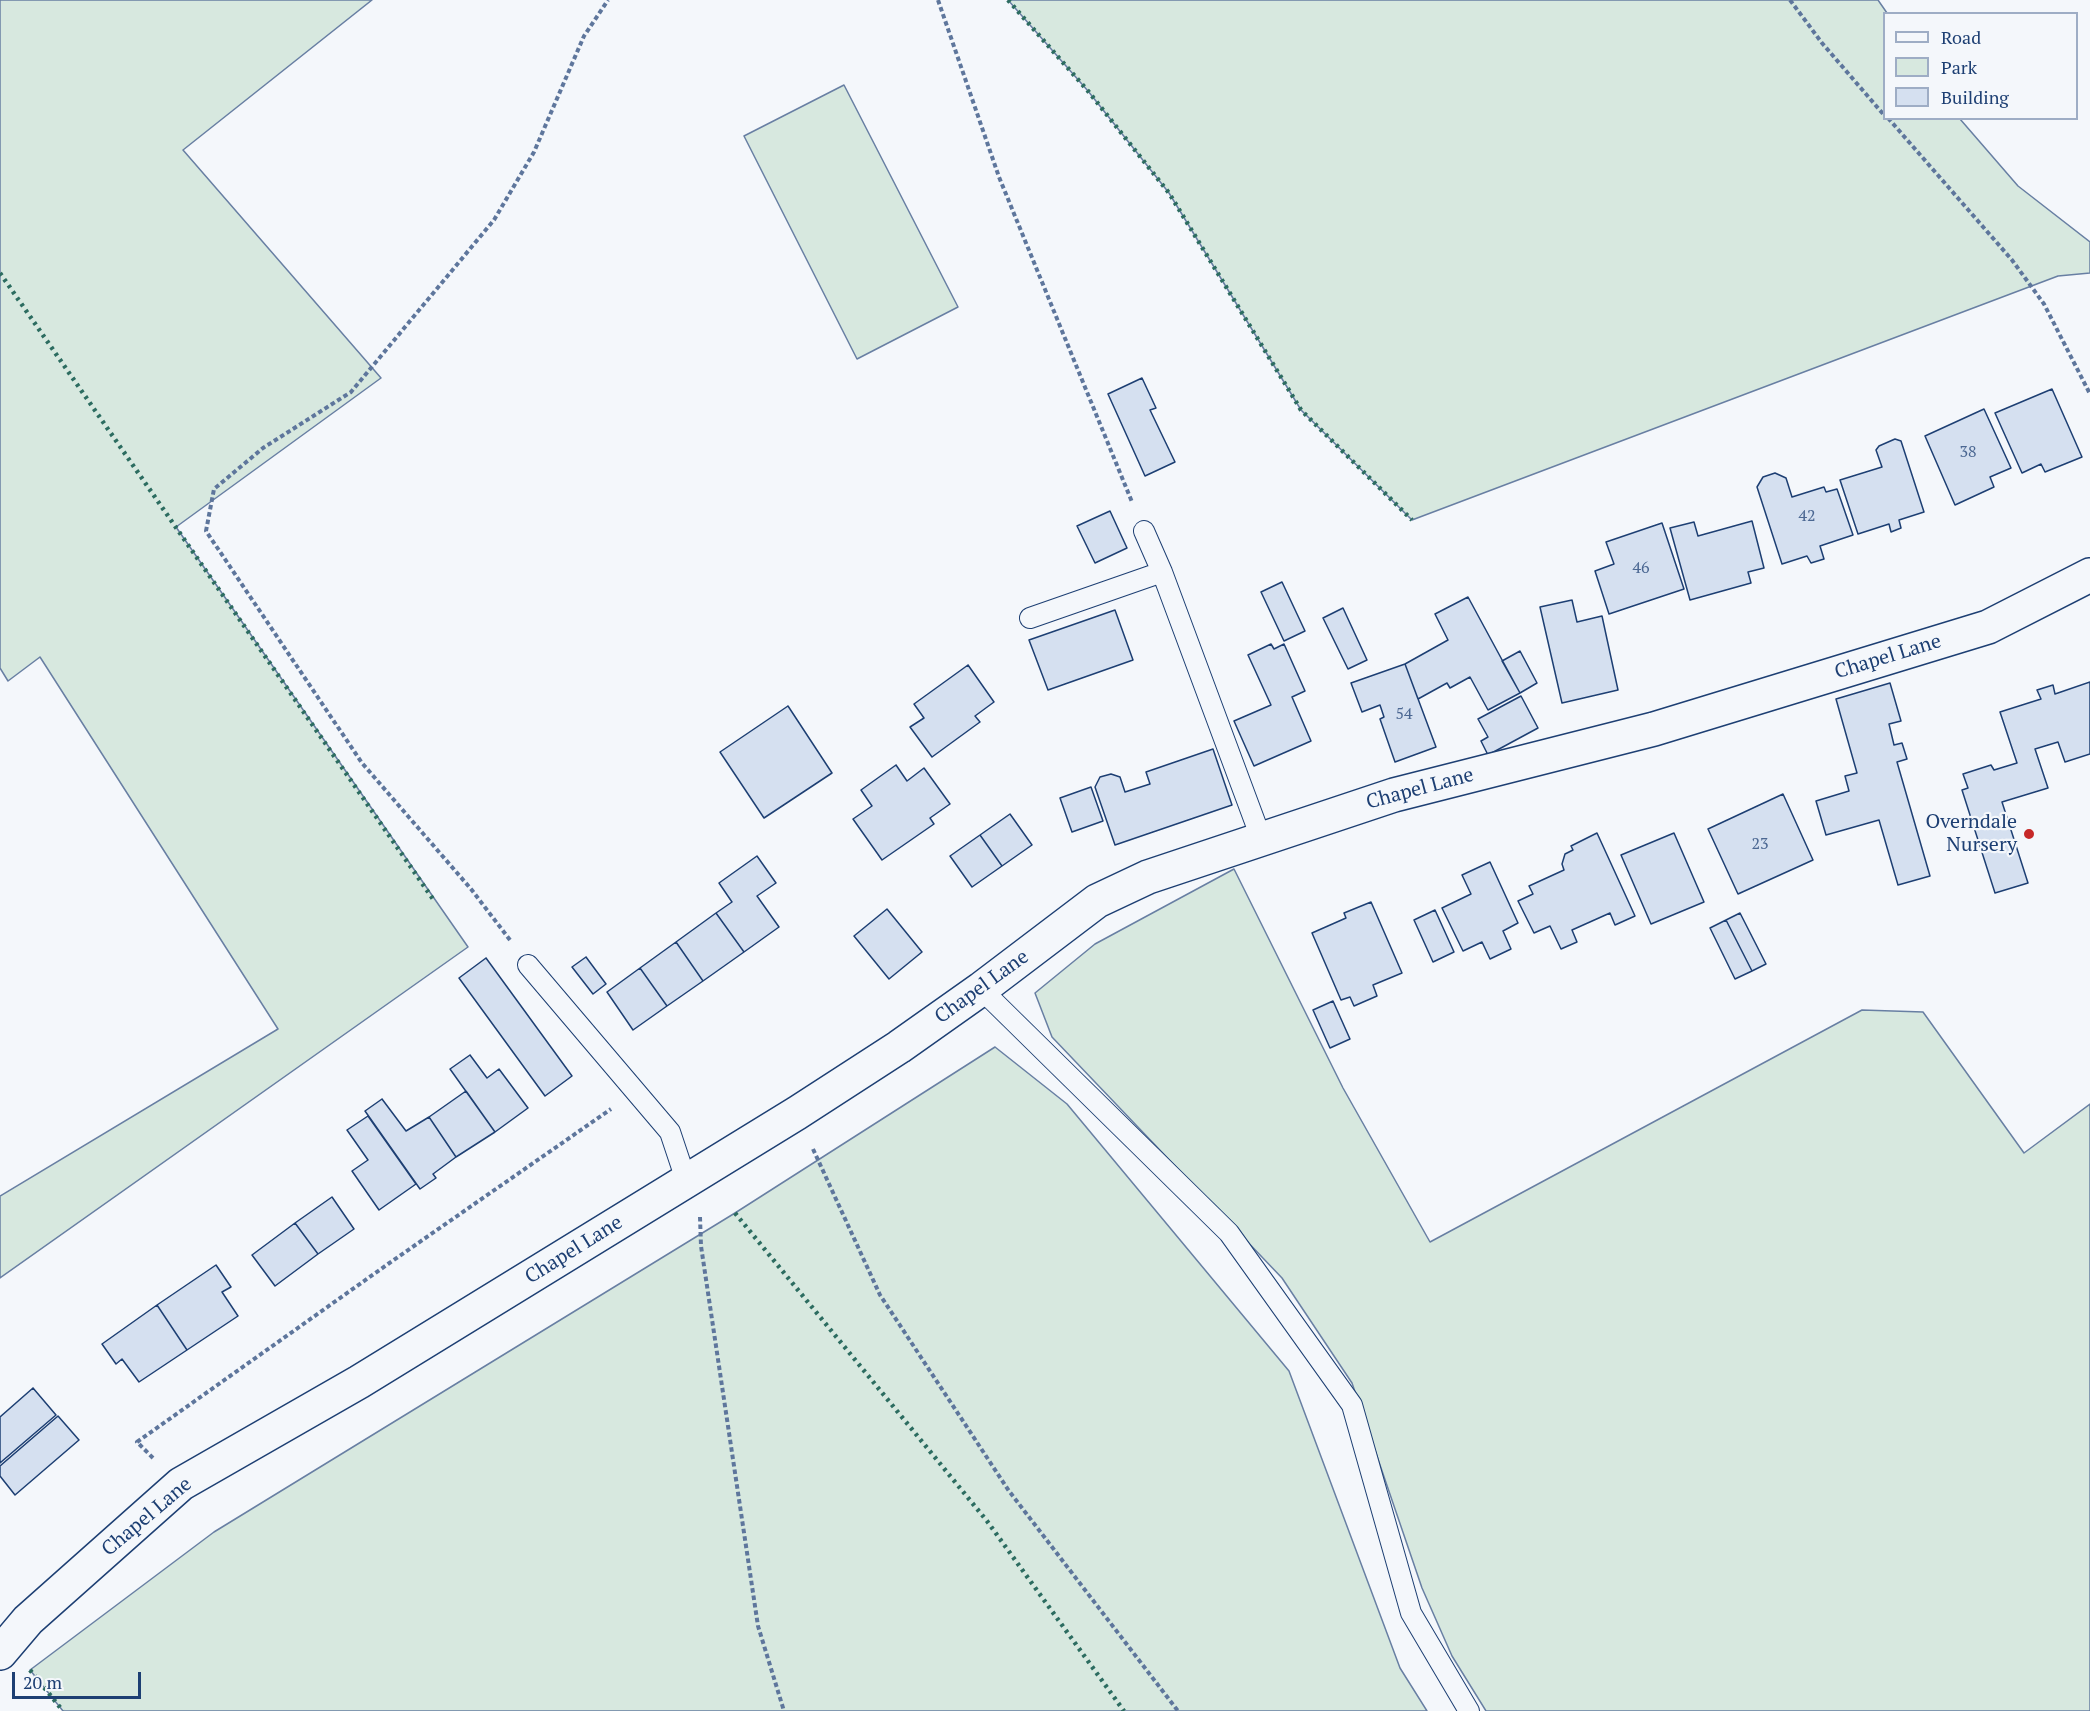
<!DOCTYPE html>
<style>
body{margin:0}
#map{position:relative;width:2090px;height:1711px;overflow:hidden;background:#f4f7fb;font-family:"PT Serif",serif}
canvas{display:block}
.legend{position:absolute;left:1883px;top:12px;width:195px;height:108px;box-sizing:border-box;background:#f4f7fb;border:2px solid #9eadc5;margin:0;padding:8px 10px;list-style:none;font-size:18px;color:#1d3f73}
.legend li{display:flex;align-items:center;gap:12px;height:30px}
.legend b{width:30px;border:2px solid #9eadc5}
.scale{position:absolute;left:12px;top:1672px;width:129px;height:27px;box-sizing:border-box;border:3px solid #1d3f73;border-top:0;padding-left:8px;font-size:18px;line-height:21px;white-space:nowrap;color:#1d3f73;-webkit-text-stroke:4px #f4f7fb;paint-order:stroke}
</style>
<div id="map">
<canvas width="2090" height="1711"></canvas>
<ul class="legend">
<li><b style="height:8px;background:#f4f7fb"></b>Road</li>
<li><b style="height:16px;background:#d7e8df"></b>Park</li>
<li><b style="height:16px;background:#d5e0f0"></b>Building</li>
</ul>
<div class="scale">20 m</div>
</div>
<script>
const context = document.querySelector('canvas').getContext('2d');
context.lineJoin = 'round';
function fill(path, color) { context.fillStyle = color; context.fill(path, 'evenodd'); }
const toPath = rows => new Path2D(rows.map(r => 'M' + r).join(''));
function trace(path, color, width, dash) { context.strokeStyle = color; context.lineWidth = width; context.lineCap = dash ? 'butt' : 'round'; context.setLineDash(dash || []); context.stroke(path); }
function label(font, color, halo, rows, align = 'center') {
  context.font = font + ' "PT Serif",serif'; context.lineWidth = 4.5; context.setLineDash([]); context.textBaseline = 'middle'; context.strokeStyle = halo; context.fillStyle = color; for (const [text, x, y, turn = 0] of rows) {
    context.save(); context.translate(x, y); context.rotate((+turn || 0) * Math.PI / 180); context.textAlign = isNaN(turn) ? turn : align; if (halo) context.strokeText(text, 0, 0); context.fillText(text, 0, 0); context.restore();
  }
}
const green = toPath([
 [0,0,372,0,183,150,381,378,176,527,468,947,0,1278,0,1196,278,1029,40,657,8,681,0,668,0,0],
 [1008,0,1878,0,1887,13,1884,14,1884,118,1960,119,2018,186,2090,242,2090,273,2058,276,1412,520,1301,410,1169,193,1088,91,1008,0],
 [844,85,958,307,857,359,744,136,844,85],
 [1234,869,1343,1088,1430,1242,1862,1010,1923,1012,2024,1153,2090,1104,2090,1711,1486,1711,1452,1656,1422,1588,1352,1383,1282,1278,1052,1037,1035,993,1095,944,1234,869],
 [995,1047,1067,1104,1289,1371,1400,1668,1427,1711,63,1711,30,1670,214,1532,735,1213,995,1047]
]);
fill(green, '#d7e8df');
trace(green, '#687fa3', 1.5);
const building = toPath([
 [1142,378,1156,408,1150,410,1175,462,1145,476,1108,394,1142,378],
 [2052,389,2082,457,2045,472,2041,464,2022,473,1995,413,2052,389],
 [1984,409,2011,468,1990,477,1994,487,1955,505,1925,436,1984,409],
 [1895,439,1901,441,1924,512,1899,520,1901,528,1891,532,1889,524,1858,534,1840,480,1882,467,1876,450,1879,446,1895,439],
 [1775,473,1786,478,1792,497,1824,487,1826,492,1837,489,1853,535,1820,546,1824,559,1811,563,1807,556,1782,564,1757,487,1763,477,1775,473],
 [1110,511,1127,548,1095,563,1077,526,1110,511],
 [1752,521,1764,568,1748,572,1751,583,1690,600,1670,528,1694,522,1698,536,1752,521],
 [1662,523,1684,589,1609,614,1595,571,1614,564,1606,542,1662,523],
 [1282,582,1305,631,1284,641,1261,592,1282,582],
 [1468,597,1520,693,1488,710,1470,677,1450,688,1447,683,1418,699,1405,664,1448,640,1435,614,1468,597],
 [1572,600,1577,622,1602,616,1618,690,1562,703,1540,607,1572,600],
 [1343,608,1367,660,1348,669,1323,618,1343,608],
 [1115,610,1133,660,1048,690,1029,640,1115,610],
 [1271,644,1274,649,1284,644,1305,691,1292,697,1311,741,1254,766,1234,721,1271,705,1248,655,1271,644],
 [1520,651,1537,683,1520,693,1502,661,1520,651],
 [1405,664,1436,747,1395,762,1380,719,1384,717,1380,705,1362,712,1351,683,1405,664],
 [968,665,994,702,975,716,980,722,932,757,910,727,924,718,914,704,968,665],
 [2090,682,2090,754,2065,762,2058,742,2035,749,2048,788,2002,802,2028,883,1995,893,1962,790,1968,788,1963,774,1991,765,1994,770,2017,763,2000,712,2041,699,2037,690,2053,685,2055,694,2090,682],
 [1890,683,1901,721,1889,724,1894,745,1902,743,1907,759,1897,762,1930,876,1898,885,1879,820,1826,835,1816,801,1849,791,1845,776,1857,773,1836,699,1890,683],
 [1521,696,1538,728,1488,755,1481,741,1488,737,1478,719,1521,696],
 [788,706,832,773,764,818,720,752,788,706],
 [1213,749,1232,805,1115,845,1095,787,1100,777,1111,774,1120,777,1125,792,1150,784,1146,772,1213,749],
 [896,765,907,781,924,768,950,804,930,818,934,824,882,860,853,819,872,806,861,790,896,765],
 [1091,787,1103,821,1072,832,1060,798,1091,787],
 [1783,794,1813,860,1738,894,1708,829,1783,794],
 [1010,814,1032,845,1002,866,980,835,1010,814],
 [1597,833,1635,916,1615,925,1610,913,1572,930,1577,942,1561,949,1550,926,1534,933,1518,901,1533,894,1529,886,1564,870,1562,864,1565,854,1573,850,1571,846,1597,833],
 [1674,833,1704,902,1651,924,1621,855,1674,833],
 [980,835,1002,866,972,887,950,856,980,835],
 [757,856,776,883,757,896,779,927,744,952,716,913,732,902,719,883,757,856],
 [1490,862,1518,923,1503,931,1511,949,1490,959,1482,942,1463,951,1442,908,1471,894,1462,875,1490,862],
 [1371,902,1402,973,1373,985,1377,996,1354,1006,1350,997,1341,1000,1312,933,1346,918,1344,913,1371,902],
 [887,909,922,952,889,979,854,936,887,909],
 [1435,910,1454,952,1433,962,1414,920,1435,910],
 [716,913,744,952,703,981,676,942,716,913],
 [1740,913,1766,964,1752,971,1726,920,1740,913],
 [1726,920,1752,971,1735,979,1710,928,1726,920],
 [676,942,703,981,667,1006,640,968,676,942],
 [586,957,606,984,593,994,572,967,586,957],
 [486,958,572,1076,545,1096,459,978,486,958],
 [640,968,667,1006,633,1030,607,992,640,968],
 [1333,1001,1350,1039,1330,1048,1313,1010,1333,1001],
 [470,1055,487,1078,499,1069,528,1108,495,1132,450,1069,470,1055],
 [466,1091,495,1132,456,1157,429,1117,466,1091],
 [382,1099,406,1131,429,1117,456,1157,433,1174,436,1178,420,1189,365,1111,382,1099],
 [368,1116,416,1184,379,1210,352,1171,368,1160,347,1130,368,1116],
 [332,1197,354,1229,318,1254,295,1223,332,1197],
 [295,1223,318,1254,275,1286,252,1255,295,1223],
 [216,1265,231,1287,222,1292,238,1316,187,1350,157,1305,216,1265],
 [157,1305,187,1350,139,1382,122,1359,116,1364,102,1344,157,1305],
 [33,1388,56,1415,0,1463,0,1417,33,1388],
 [58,1416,79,1440,15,1495,0,1476,0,1466,58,1416]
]);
fill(building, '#d5e0f0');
trace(building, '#1d3f73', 1.5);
const service = toPath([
 [1144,531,1162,572,1261,838],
 [1030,618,1162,572],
 [528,965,670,1132,686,1180],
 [981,989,1229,1233,1352,1405,1411,1613,1469,1711]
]);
const minor = toPath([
 [0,1653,28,1620,181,1484,359,1382,797,1113,899,1047,981,989,1097,901,1148,877,1394,795,1654,729,1988,627,2090,575]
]);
trace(service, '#1d3f73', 22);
trace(minor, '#1d3f73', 36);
trace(toPath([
 [938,0,999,177,1132,502],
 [1790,0,1822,43,1884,115],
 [1888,118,2012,260,2044,304,2090,394],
 [510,940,471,889,362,763,206,531,214,489,263,448,351,392,494,220,534,152,584,36,608,0],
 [813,1149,880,1295,1009,1491,1178,1711],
 [700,1217,701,1246,758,1626,784,1711],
 [153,1458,137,1442,388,1264,611,1109]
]), '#5e769c', 4, [4.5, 3]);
trace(service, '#f4f7fb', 20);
trace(minor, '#f4f7fb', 33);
trace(toPath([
 [1008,0,1088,91,1169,193,1301,410,1412,520],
 [0,273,435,902],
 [735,1213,987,1521,1124,1711],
 [30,1670,63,1711]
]), '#2c6c60', 4.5, [3, 4.5]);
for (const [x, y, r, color] of [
 [2029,834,6,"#c62828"]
]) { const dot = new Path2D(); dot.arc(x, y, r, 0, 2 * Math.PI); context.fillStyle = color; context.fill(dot); trace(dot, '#f4f7fb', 2); }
label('16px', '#4b6792', null, [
 ["38",1968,452],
 ["42",1807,516],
 ["46",1641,568],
 ["54",1404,714],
 ["23",1760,844]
]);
label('20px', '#1d3f73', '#f4f7fb', [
 ["Chapel Lane",1888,657,-17],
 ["Chapel Lane",1420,789,-15],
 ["Chapel Lane",982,987,-36],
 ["Chapel Lane",574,1250,-32],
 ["Chapel Lane",147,1517,-40]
]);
label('20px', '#1d3f73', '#f4f7fb', [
 ["Overndale",2017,822],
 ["Nursery",2017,845]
], 'right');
</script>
